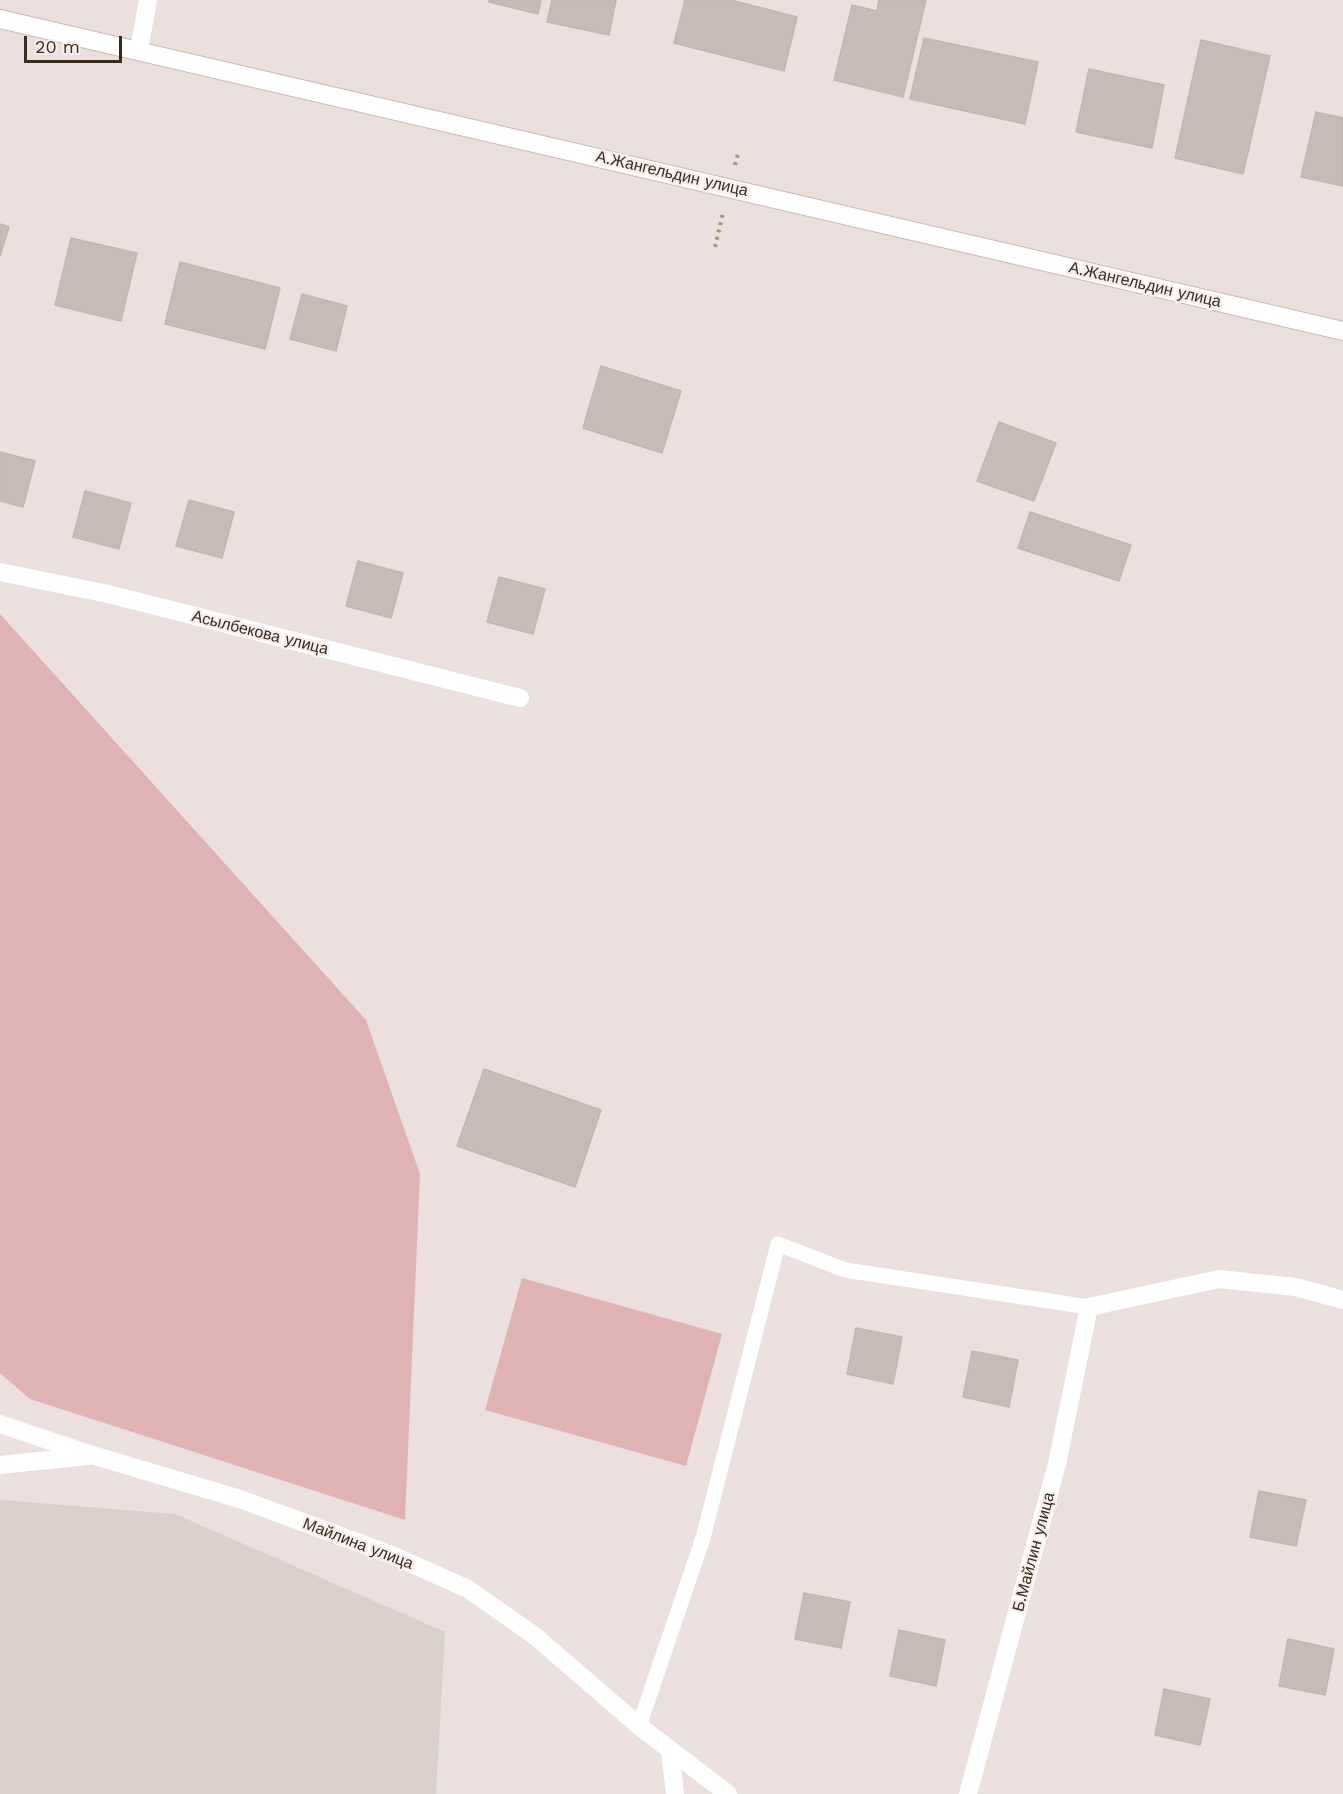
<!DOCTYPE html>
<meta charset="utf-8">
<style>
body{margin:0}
#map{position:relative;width:1343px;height:1794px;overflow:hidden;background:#ebe0dd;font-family:"Work Sans",sans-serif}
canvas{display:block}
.scale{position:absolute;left:24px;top:36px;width:98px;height:27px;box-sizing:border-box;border:3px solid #3b2b1d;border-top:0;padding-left:8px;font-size:18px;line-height:21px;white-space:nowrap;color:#3b2b1d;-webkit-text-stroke:4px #f7efed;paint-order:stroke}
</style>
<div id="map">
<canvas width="1343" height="1794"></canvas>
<div class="scale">20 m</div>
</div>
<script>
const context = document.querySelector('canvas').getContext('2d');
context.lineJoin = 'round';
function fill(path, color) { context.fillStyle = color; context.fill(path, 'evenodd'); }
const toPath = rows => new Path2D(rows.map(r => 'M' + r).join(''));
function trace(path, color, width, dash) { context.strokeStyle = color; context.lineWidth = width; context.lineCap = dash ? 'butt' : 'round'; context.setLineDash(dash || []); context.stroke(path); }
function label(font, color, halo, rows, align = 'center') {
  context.font = font + ' "Work Sans",sans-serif'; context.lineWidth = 5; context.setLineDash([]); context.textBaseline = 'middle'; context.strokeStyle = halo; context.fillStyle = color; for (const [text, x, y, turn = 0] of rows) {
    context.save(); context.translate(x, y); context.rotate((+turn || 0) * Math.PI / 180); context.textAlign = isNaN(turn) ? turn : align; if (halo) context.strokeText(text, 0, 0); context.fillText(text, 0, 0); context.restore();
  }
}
fill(toPath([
 [0,1500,175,1514,445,1632,436,1794,0,1794]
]), '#dacfcb');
fill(toPath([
 [0,614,366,1020,420,1174,405,1520,30,1399,0,1373],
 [522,1278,722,1334,686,1466,485,1410]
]), '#dfb3b3');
const building = toPath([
 [489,0,541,0,538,14,489,2,489,0],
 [552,0,616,0,609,35,547,22,552,0],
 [685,0,731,0,797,17,784,71,674,43,685,0],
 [879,0,926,0,903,97,834,80,852,5,877,11,879,0],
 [924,38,1038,62,1025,124,910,99,924,38],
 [1201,40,1270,56,1243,174,1175,158,1201,40],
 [1089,69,1164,85,1152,148,1076,132,1089,69],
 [1316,112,1343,118,1343,186,1301,177,1316,112],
 [0,224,9,227,0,256,0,224],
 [71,238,137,253,121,321,55,305,71,238],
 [180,262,280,288,265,349,165,324,180,262],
 [302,294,347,306,336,351,290,339,302,294],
 [601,366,681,391,662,453,583,428,601,366],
 [999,422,1056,443,1034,501,977,481,999,422],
 [0,452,35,461,23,507,0,501,0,452],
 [85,491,131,503,119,549,73,537,85,491],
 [189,500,234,512,222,558,176,546,189,500],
 [1030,512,1131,545,1119,581,1018,548,1030,512],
 [358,561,403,573,391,618,346,606,358,561],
 [499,577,545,589,533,634,487,622,499,577],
 [484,1069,601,1110,575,1187,457,1146,484,1069],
 [856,1328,902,1337,893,1384,847,1374,856,1328],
 [972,1351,1018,1360,1009,1407,963,1397,972,1351],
 [1259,1491,1306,1500,1296,1546,1250,1537,1259,1491],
 [804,1593,850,1602,841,1648,795,1639,804,1593],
 [899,1630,945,1640,936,1686,890,1676,899,1630],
 [1288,1639,1334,1649,1325,1695,1279,1686,1288,1639],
 [1164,1689,1210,1699,1200,1745,1155,1735,1164,1689]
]);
fill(building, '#c8bbb5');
trace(building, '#c5b5af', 1.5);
const secondary = toPath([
 [0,19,1343,331]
]);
trace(secondary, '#cbb9af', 20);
trace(toPath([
 [735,165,738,154],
 [715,247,723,213]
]), '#b2917a', 4, [3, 4.5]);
trace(toPath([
 [639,1726,703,1538,778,1244,845,1270,1089,1307]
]), '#fff', 15);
trace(toPath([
 [139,50,148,0],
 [0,572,108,594,520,698],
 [0,1424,92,1455,240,1499,392,1555,468,1589,535,1636,639,1726,728,1794],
 [0,1465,88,1456],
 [670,1751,675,1794],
 [968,1794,1057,1464,1089,1307,1219,1279,1296,1287,1343,1300]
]), '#fff', 18);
trace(secondary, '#fff', 18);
label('16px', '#3b2b1d', '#f7efed', [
 ["А.Жангельдин улица",672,174,13],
 ["А.Жангельдин улица",1145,285,13],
 ["Асылбекова улица",260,633,14],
 ["Майлина улица",358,1544,21],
 ["Б.Майлин улица",1034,1552,-75]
]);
</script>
